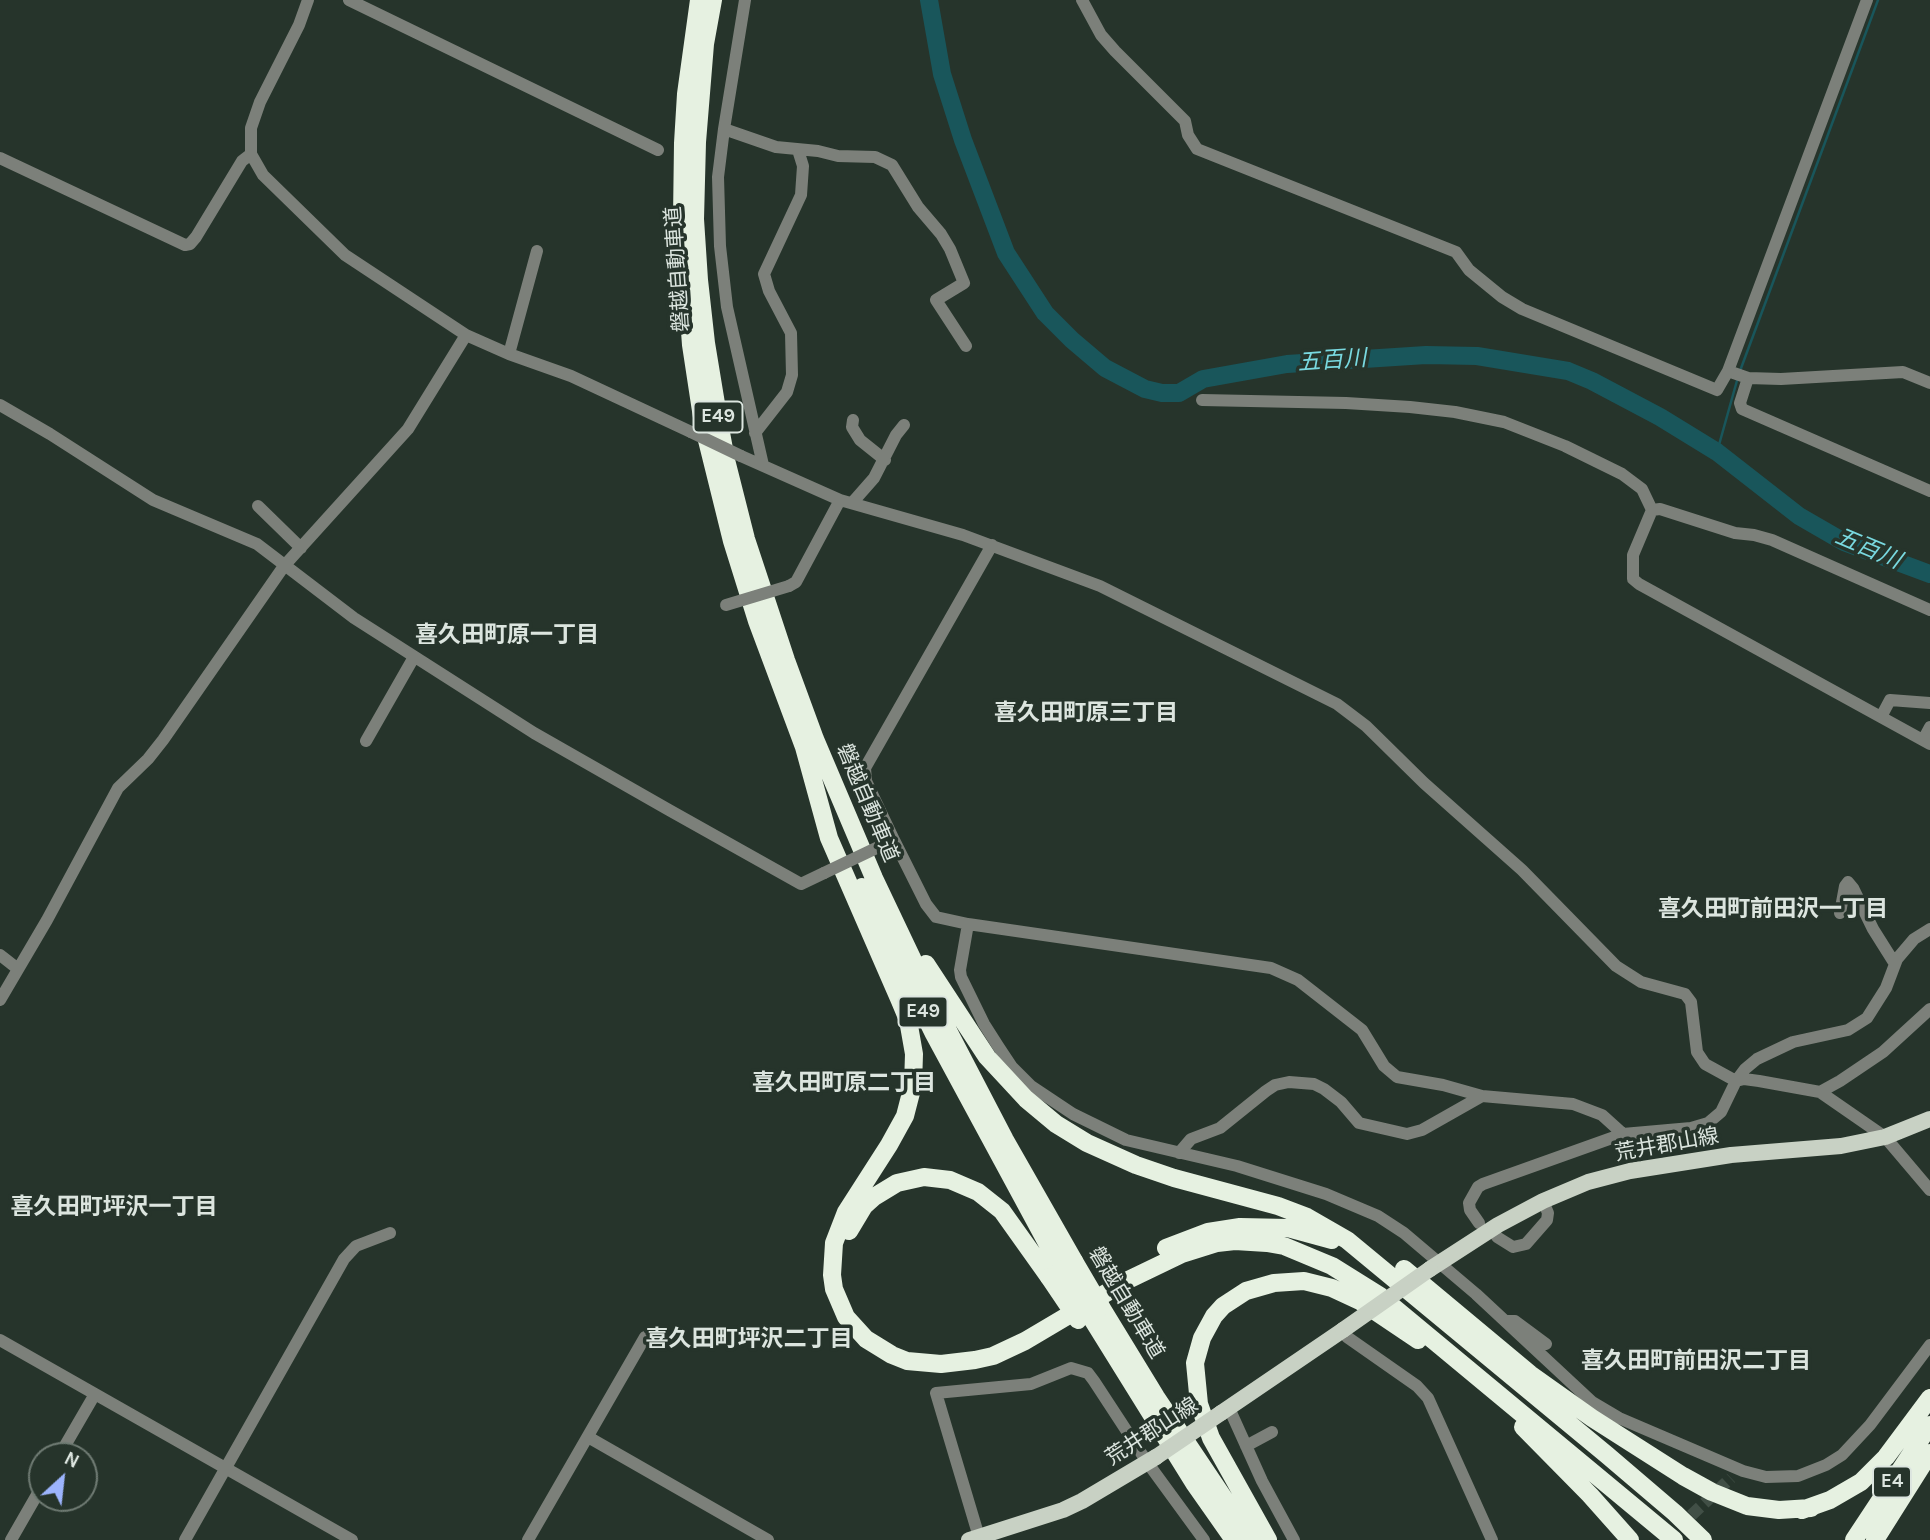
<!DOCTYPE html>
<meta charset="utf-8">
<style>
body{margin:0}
#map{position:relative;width:1930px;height:1540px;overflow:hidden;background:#26342b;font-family:Karla,sans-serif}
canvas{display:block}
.north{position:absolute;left:28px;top:1442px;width:70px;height:70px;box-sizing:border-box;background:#26342b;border:2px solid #6f7b73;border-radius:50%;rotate:27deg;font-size:19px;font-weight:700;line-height:28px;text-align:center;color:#dce5df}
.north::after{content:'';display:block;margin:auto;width:24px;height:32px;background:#9cb4fd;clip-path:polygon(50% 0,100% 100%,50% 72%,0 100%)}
</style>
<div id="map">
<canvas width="1930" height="1540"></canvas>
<div class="north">N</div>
</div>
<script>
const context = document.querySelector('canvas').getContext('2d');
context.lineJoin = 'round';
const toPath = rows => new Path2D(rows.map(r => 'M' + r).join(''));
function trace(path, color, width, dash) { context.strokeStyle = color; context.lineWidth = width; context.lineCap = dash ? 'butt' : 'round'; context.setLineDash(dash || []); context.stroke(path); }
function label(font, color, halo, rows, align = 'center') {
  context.font = font + ' Karla,"Noto Sans JP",sans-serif'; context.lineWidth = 7; context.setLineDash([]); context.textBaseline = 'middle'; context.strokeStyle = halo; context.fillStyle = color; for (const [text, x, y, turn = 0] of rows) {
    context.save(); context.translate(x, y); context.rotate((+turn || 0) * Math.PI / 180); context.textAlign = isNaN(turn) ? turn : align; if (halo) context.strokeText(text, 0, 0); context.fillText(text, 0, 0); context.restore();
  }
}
trace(toPath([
 [1740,371,1878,0],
 [1717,452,1738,377]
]), '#19565b', 2.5);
trace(toPath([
 [929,0,942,74,963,140,1006,253,1045,313,1072,340,1105,368,1145,389,1162,393,1179,393,1203,379,1287,364,1426,355,1477,356,1568,371,1592,381,1660,417,1717,452,1799,516,1844,542,1930,574]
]), '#19565b', 18);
trace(toPath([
 [1665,1540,1731,1478]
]), '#414f46', 12, [12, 6]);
trace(toPath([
 [308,0,299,25,260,102,251,128,251,154,263,175,345,255,466,335,509,354,571,376,691,432],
 [349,0,658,150],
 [745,0,724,129,718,177,720,246,727,307,763,465],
 [1082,0,1101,35,1115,51,1185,121,1188,135,1197,149,1456,252,1469,270,1502,297,1522,309,1717,390,1728,371,1867,0],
 [724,129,776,147,818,151,838,156,875,157,892,165,918,207,941,234,950,249,964,283,936,300,966,346],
 [0,158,185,245,190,244,196,237,242,161,251,154],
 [509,354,537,251],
 [1728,371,1748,378,1781,379,1903,372,1930,383],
 [1748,378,1740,403,1742,409,1930,491],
 [1202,400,1346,403,1410,407,1455,412,1504,422,1565,446,1622,474,1642,489,1652,510],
 [0,405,50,434,153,500,257,544,354,618,534,733,669,810,801,884,824,873],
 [853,420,852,427,860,440,885,460],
 [755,433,787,392,792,375,791,333,769,291,764,274,801,195,803,166,798,150],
 [741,456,840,500,963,535,1100,586,1337,704,1366,726,1424,783,1522,870,1616,966,1641,982,1685,994,1691,1002,1697,1052,1705,1064,1736,1081,1744,1079,1759,1081,1820,1092,1885,1137,1930,1190],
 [852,503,874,478,896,435,904,425],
 [258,506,301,548],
 [789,586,796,582,840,500],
 [1930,610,1772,540,1754,535,1735,533,1660,509,1652,510,1633,555,1633,579,1639,584,1930,744],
 [1881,717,1890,700,1930,703],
 [1923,740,1930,727],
 [366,741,414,657],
 [894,840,866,781,865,768,992,545],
 [889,842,894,840,926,904,936,917,968,924,1271,968,1298,980,1362,1030,1384,1066,1397,1077,1443,1085,1482,1096,1573,1104,1602,1115,1623,1134],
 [1840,913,1845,886,1848,882,1853,888,1873,929,1895,964],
 [968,924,960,970,961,977,984,1024,998,1046,1012,1067,1031,1086,1073,1114,1126,1140,1237,1166,1326,1194,1378,1216,1404,1233,1476,1294,1592,1402,1619,1418,1743,1471,1766,1477,1798,1476,1826,1465,1842,1455,1870,1425,1930,1345],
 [0,955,18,969],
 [0,1000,47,920,118,788,148,759,163,740,284,566,408,429,466,335],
 [1820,1092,1840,1081,1883,1052,1930,1009],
 [1179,1153,1191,1139,1220,1128,1266,1091,1275,1085,1289,1082,1314,1084,1324,1089,1341,1102,1359,1123,1407,1134,1422,1130,1482,1096],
 [1479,1223,1470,1210,1469,1203,1478,1187,1483,1184,1623,1134,1691,1128,1708,1123,1721,1112,1736,1081,1745,1069,1757,1059,1793,1042,1848,1030,1867,1018,1886,988,1897,959,1914,939,1930,929],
 [1497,1237,1513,1247,1526,1244,1547,1220,1548,1213,1543,1201],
 [1505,1321,1515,1321,1546,1344],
 [1343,1330,1347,1337,1417,1386,1428,1398,1492,1540],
 [0,1340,352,1540],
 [1229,1408,1262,1481,1294,1540],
 [588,1437,768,1540],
 [1246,1446,1272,1432],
 [59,1456,95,1394],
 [979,1537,936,1393,1031,1384,1071,1368,1088,1373,1094,1381,1147,1462,1204,1540],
 [11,1540,42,1486],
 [185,1540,344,1259,356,1246,390,1233],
 [528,1540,645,1337]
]), '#7c807a', 12);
trace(toPath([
 [1430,1269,1498,1225,1543,1201,1588,1182,1630,1171,1731,1155,1841,1146,1885,1137,1930,1119],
 [1221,1413,1343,1330],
 [969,1540,1063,1510,1082,1501,1156,1457]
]), '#c8d1c4', 16);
trace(toPath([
 [699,0,686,94,683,143,682,218,691,345,703,424,732,541,757,621,807,755],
 [713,0,705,44,697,142,695,219,699,280,706,343,719,422,726,460,746,539,786,660,815,739,874,878,931,998,1005,1140,1074,1261],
 [804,747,829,838,900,1001,908,1020,914,1054,913,1085,905,1116,889,1145,846,1212,834,1243,832,1275,834,1289,846,1317,866,1339,892,1355,907,1361,941,1364,975,1360,993,1356,1025,1341,1128,1280,1182,1254,1217,1243,1235,1241,1267,1243,1284,1246,1332,1266,1380,1296,1674,1540],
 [862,887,934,1034,1061,1269],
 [926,964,987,1057,1026,1099,1056,1124,1087,1143,1136,1165,1174,1178,1278,1206,1307,1217,1347,1240,1607,1455,1675,1513,1703,1540],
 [849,1231,864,1206,874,1197,897,1183,924,1177,950,1180,978,1192,1002,1211,1049,1277],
 [1166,1248,1208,1232,1240,1227,1288,1228,1332,1240],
 [1404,1269,1530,1374,1592,1418,1683,1476,1712,1492,1747,1506,1779,1510,1811,1508],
 [1101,1307,1156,1397,1252,1540],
 [1089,1314,1194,1483,1234,1540],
 [1523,1427,1590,1495,1630,1540],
 [1802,1510,1830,1500,1861,1482,1886,1457,1930,1398],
 [1268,1540,1211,1438,1199,1404,1195,1363,1202,1338,1214,1316,1223,1306,1246,1291,1274,1283,1304,1281,1332,1288,1360,1301,1418,1340],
 [1854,1540,1930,1425],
 [1875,1540,1930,1453]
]), '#e6f1e1', 18);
trace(toPath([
 [691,432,741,456],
 [726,605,789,586],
 [824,873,889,842]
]), '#7c807a', 12);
trace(toPath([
 [1343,1330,1430,1269],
 [1156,1457,1221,1413]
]), '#c8d1c4', 16);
trace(toPath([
 [1074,1261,1101,1307],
 [1061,1269,1089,1314],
 [1049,1277,1078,1320]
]), '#e6f1e1', 18);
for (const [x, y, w] of [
 [718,417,49],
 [923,1012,49],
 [1892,1482,38]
]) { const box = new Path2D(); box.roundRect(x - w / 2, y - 15.5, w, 31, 5); context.fillStyle = '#26342b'; context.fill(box); trace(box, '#dce5df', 2); }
label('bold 19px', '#dce5df', null, [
 ["E49",718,417],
 ["E49",923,1012],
 ["E4",1892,1482]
]);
label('21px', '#dce5df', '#26342b', [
 ["磐越自動車道",678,269,-94],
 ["磐越自動車道",867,803,67],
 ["荒井郡山線",1667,1145,-10],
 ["磐越自動車道",1126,1303,59],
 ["荒井郡山線",1152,1432,-33]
]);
label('italic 23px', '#79d9e0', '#26342b', [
 ["五百川",1332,361,-4],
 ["五百川",1868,549,23]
]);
label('bold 23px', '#dce5df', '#26342b', [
 ["喜久田町原一丁目",507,635],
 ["喜久田町原三丁目",1086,713],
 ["喜久田町前田沢一丁目",1773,909],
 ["喜久田町原二丁目",844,1083],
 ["喜久田町坪沢一丁目",114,1207],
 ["喜久田町坪沢二丁目",749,1339],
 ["喜久田町前田沢二丁目",1696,1361]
]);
</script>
